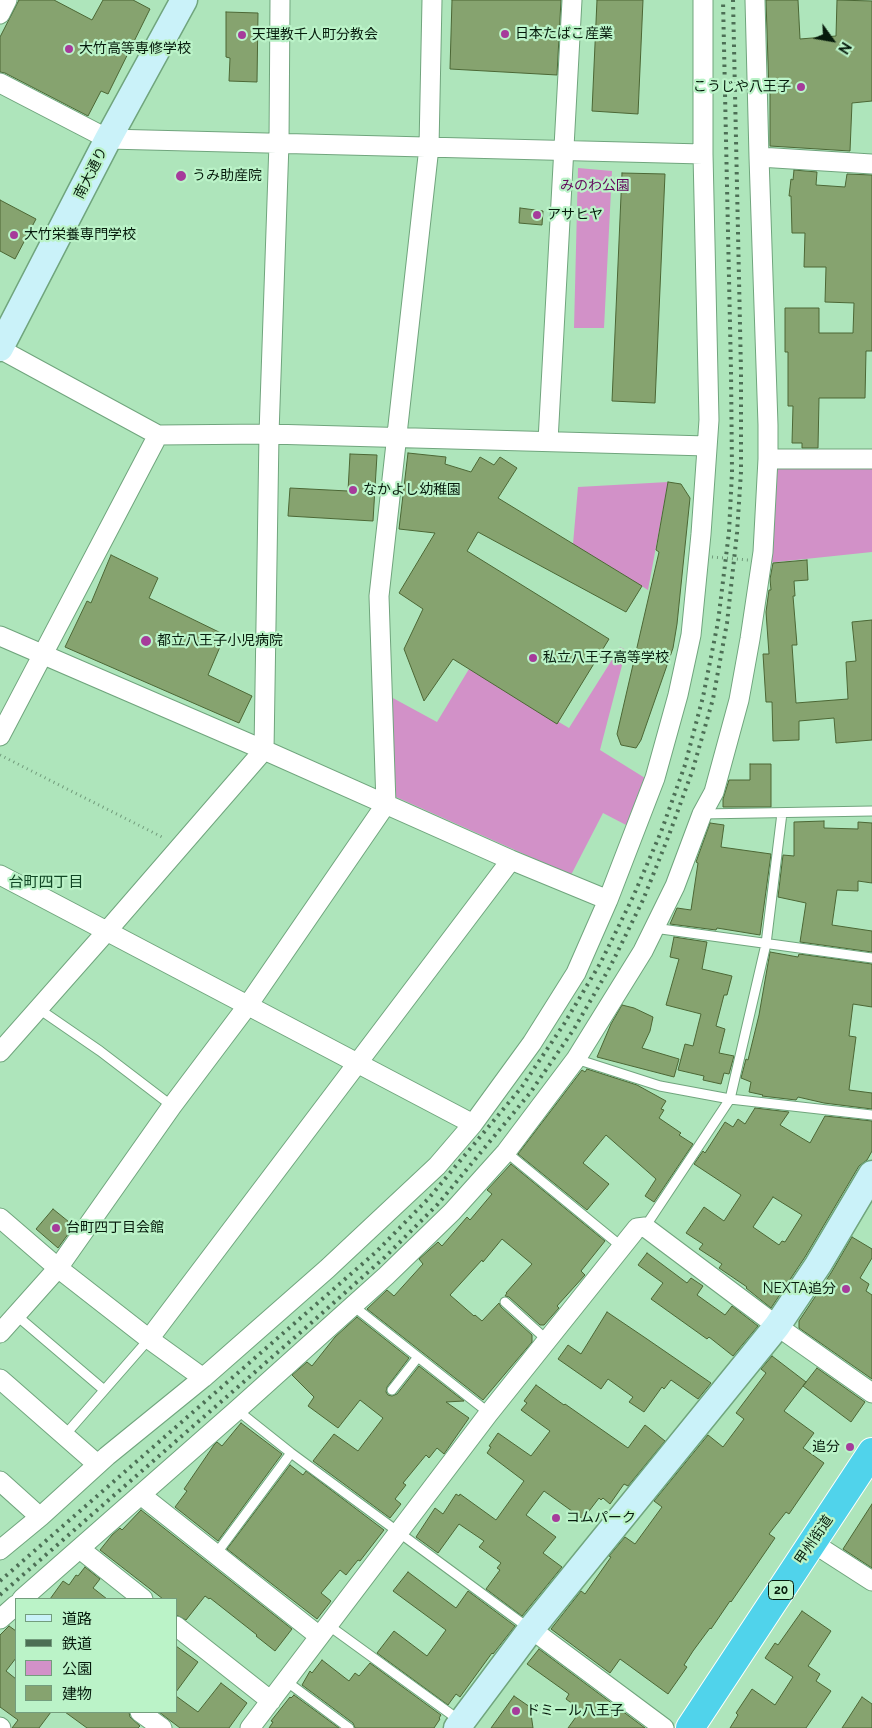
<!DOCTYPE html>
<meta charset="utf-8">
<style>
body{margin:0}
#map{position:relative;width:872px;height:1728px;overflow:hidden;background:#aee5bb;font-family:Raleway,"Noto Sans JP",sans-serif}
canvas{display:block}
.legend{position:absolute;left:15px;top:1598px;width:162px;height:115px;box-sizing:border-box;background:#bbf3c8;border:1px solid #739d7d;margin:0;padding:6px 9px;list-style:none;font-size:15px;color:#061b0c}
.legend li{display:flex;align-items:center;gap:10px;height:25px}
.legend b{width:25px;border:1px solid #739d7d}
.north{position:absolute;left:807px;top:15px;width:50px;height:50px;-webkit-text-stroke:4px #bbf3c8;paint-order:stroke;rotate:122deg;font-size:14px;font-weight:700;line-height:20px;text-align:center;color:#061b0c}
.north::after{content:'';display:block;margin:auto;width:18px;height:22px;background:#061b0c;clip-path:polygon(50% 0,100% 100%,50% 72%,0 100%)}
</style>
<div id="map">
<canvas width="872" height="1728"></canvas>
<ul class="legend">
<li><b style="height:6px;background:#caf2f9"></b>道路</li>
<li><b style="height:6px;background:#4c6f55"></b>鉄道</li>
<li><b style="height:14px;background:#d291c8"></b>公園</li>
<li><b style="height:14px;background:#86a36f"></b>建物</li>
</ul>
<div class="north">N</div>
</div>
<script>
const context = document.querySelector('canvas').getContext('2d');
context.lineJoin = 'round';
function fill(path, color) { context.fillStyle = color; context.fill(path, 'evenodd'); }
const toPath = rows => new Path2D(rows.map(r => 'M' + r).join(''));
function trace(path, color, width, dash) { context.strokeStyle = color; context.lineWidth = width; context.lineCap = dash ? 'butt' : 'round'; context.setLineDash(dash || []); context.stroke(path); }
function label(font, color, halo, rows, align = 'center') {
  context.font = font + ' Raleway,"Noto Sans JP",sans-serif'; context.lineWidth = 4.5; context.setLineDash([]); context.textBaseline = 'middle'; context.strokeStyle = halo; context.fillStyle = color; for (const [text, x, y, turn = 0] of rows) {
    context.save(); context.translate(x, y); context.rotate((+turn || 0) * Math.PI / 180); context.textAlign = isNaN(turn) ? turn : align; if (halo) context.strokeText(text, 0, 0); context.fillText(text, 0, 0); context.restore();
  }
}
fill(toPath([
 [578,168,612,171,604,328,574,328],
 [872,462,872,552,767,563,773,471,778,467],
 [668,482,648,590,573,544,578,487],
 [620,647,626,650,600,750,645,778,628,826,603,813,571,875,396,797,391,697,437,722,469,669,569,728]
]), '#d291c8');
const building = toPath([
 [19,0,54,0,92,20,103,0,133,0,150,9,108,94,101,91,88,116,5,73,0,72,0,37,19,0],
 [452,0,561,0,557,75,450,69,452,0],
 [597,0,643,0,638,114,592,111,597,0],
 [766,0,798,0,800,39,836,36,837,0,872,1,872,101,852,103,850,151,770,146,770,93,769,93,766,0],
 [226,12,258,13,257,82,229,81,230,58,226,57,226,12],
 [794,170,817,172,816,185,845,187,847,174,872,175,872,351,866,351,865,398,819,398,818,448,802,448,802,443,792,443,793,406,788,406,788,352,785,352,785,308,819,308,819,333,853,333,854,303,825,302,826,267,804,267,805,233,792,233,791,196,789,196,791,179,793,180,794,170],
 [622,173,665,174,655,403,612,401,622,173],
 [0,200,36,219,15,259,0,251,0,200],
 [520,208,543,211,542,225,519,223,520,208],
 [408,453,446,457,445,464,471,472,480,457,494,465,500,457,517,468,498,498,642,586,626,612,478,532,467,551,609,639,557,724,453,659,424,701,404,649,423,609,399,593,435,533,399,529,408,453],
 [350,454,377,455,373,521,288,516,290,488,348,491,350,454],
 [668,482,681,484,690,498,677,624,673,648,641,740,636,748,621,745,617,734,659,552,656,550,668,482],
 [111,555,158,578,149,598,225,635,208,675,252,696,239,723,65,647,87,601,91,603,111,555],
 [807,560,808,580,794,581,795,596,793,596,797,645,792,645,796,703,848,699,846,662,856,661,852,622,872,620,872,740,836,743,834,718,799,721,799,740,773,741,772,702,766,702,763,654,769,654,766,612,769,590,771,590,770,579,773,563,807,560],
 [750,764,771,764,771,807,723,807,723,799,729,780,750,780,750,764],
 [824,821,824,828,858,829,858,822,872,823,872,883,858,881,858,891,837,890,832,925,872,931,872,952,800,942,806,903,778,897,783,855,794,856,794,822,824,821],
 [710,823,724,825,721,847,771,854,760,935,717,928,716,930,670,924,677,908,691,910,698,863,696,862,710,823],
 [674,937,707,942,702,969,732,976,727,995,724,995,716,1026,725,1029,719,1053,734,1056,729,1074,724,1073,721,1084,703,1080,704,1076,678,1070,685,1044,693,1046,701,1014,666,1005,679,959,670,957,674,937],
 [770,952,798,957,799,954,872,964,872,1007,853,1004,849,1036,856,1037,849,1090,872,1093,872,1109,824,1103,798,1097,796,1100,762,1096,763,1095,749,1092,751,1082,741,1078,746,1059,748,1060,759,1015,770,952],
 [622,1005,634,1008,653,1017,650,1031,642,1048,679,1059,674,1077,597,1057,611,1024,622,1005],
 [587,1069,637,1085,666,1101,661,1109,664,1110,659,1118,681,1133,679,1135,693,1144,654,1202,645,1196,656,1179,606,1135,583,1163,609,1184,587,1210,518,1154,582,1070,585,1072,587,1069],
 [755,1108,789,1112,780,1125,810,1143,825,1116,872,1121,872,1151,867,1160,859,1166,805,1257,771,1308,746,1288,747,1287,719,1268,722,1264,699,1249,703,1244,686,1233,704,1207,724,1221,741,1195,694,1164,703,1151,705,1153,725,1122,733,1127,738,1119,745,1124,755,1108],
 [773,1197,802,1215,785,1242,782,1241,779,1245,753,1227,773,1197],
 [511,1164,605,1241,581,1271,585,1275,557,1306,559,1308,544,1325,540,1325,509,1297,505,1296,507,1293,506,1293,532,1264,502,1239,483,1262,482,1260,450,1295,474,1316,475,1315,482,1321,499,1303,501,1307,532,1335,532,1342,483,1400,367,1309,387,1290,394,1296,423,1264,419,1259,438,1242,442,1246,467,1217,470,1220,492,1194,487,1190,511,1164],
 [53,1209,74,1226,58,1248,36,1229,53,1209],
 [852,1237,872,1249,872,1258,860,1278,869,1284,866,1291,872,1295,872,1379,799,1328,799,1321,831,1273,852,1237],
 [647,1253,687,1283,691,1278,703,1286,697,1295,725,1315,732,1306,758,1326,733,1356,709,1337,707,1339,651,1299,663,1283,638,1265,647,1253],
 [607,1312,647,1339,711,1383,698,1399,671,1380,664,1389,662,1387,644,1412,629,1402,633,1397,608,1379,601,1389,558,1359,568,1345,581,1354,607,1312],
 [357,1317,409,1358,387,1387,386,1392,388,1395,392,1396,397,1394,419,1366,464,1401,446,1402,469,1418,444,1454,437,1448,429,1458,426,1455,403,1483,406,1485,395,1499,401,1504,390,1518,313,1461,334,1434,358,1451,383,1418,360,1400,338,1428,308,1406,314,1397,292,1375,307,1362,312,1366,335,1337,357,1317],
 [772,1356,806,1382,784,1411,814,1433,803,1448,824,1463,789,1514,786,1512,769,1534,775,1538,731,1602,730,1601,711,1629,710,1628,693,1651,684,1665,687,1667,668,1694,620,1659,610,1673,551,1629,581,1591,585,1594,611,1557,609,1556,625,1537,635,1544,662,1507,654,1501,708,1435,723,1447,744,1419,736,1413,766,1373,761,1369,772,1356],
 [817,1368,865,1402,851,1422,803,1386,817,1368],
 [536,1385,564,1405,565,1404,628,1448,645,1425,665,1441,628,1486,624,1484,610,1504,603,1498,601,1500,599,1498,583,1519,544,1491,526,1515,556,1537,543,1553,562,1567,522,1616,486,1589,500,1570,497,1568,501,1563,479,1547,484,1541,459,1524,438,1553,416,1537,435,1508,443,1514,456,1494,459,1496,460,1494,496,1520,524,1481,487,1453,491,1447,489,1446,498,1433,531,1456,550,1431,521,1410,527,1403,524,1401,536,1385],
 [241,1423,282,1454,218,1541,175,1507,187,1491,184,1489,214,1445,217,1442,222,1446,241,1423],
 [290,1465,303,1475,306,1471,384,1530,360,1561,358,1560,346,1575,340,1570,321,1593,331,1601,317,1619,227,1549,290,1465],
 [872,1504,872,1568,843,1549,872,1504],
 [141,1510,292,1629,275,1651,256,1636,257,1635,210,1598,209,1599,205,1596,186,1620,176,1615,176,1599,163,1599,100,1550,112,1535,120,1528,122,1530,141,1510],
 [85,1567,100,1579,93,1588,107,1599,50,1599,63,1581,69,1585,76,1575,78,1576,85,1567],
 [408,1572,456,1608,468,1591,515,1626,493,1654,492,1653,460,1697,456,1694,448,1705,377,1653,394,1631,427,1656,446,1630,393,1591,408,1572],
 [802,1611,831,1631,808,1666,820,1674,816,1681,831,1691,806,1728,730,1728,738,1715,736,1713,752,1689,775,1705,793,1677,765,1658,775,1643,778,1645,802,1611],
 [9,1626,16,1631,16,1658,6,1671,16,1679,16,1712,51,1712,39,1728,12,1728,18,1720,0,1707,0,1635,9,1626],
 [176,1646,198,1662,176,1692,176,1646],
 [539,1649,645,1728,568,1728,581,1710,566,1699,569,1694,527,1664,539,1649],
 [322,1660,349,1681,355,1673,359,1676,370,1663,441,1715,439,1718,440,1719,434,1728,355,1728,353,1723,302,1685,310,1671,312,1673,322,1660],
 [221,1683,247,1703,229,1728,180,1728,159,1712,176,1712,176,1696,198,1712,221,1683],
 [294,1695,339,1728,269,1728,273,1722,271,1721,290,1697,291,1698,294,1695],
 [514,1696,530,1707,533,1728,491,1728,514,1696],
 [862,1697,872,1704,872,1728,842,1728,862,1697],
 [65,1712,129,1712,130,1717,140,1726,138,1728,87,1728,65,1712]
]);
fill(building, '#86a36f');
trace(building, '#4c6735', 1);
const lane = toPath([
 [702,814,872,811],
 [654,928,872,958],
 [39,1009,100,1051,172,1106],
 [576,1059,660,1086,730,1099,872,1115],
 [506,1152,622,1247],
 [645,1227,730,1099,766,944,782,813],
 [505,1302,547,1340],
 [352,1305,489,1413],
 [16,1315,104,1390],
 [392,1390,418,1357],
 [237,1410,291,1453,530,1629],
 [65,1435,149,1339],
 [216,1554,291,1453],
 [328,1625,459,1720],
 [286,1681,349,1728]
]);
const street = toPath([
 [0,14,7,0],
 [0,83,108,139,703,154],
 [759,157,872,164],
 [0,349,158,435,269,434,707,446],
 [548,441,572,0],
 [768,459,872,459],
 [0,636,264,750,511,860,608,900],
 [0,736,158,435],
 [0,875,473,1124],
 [0,1052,107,931,264,750,269,434,279,143,280,0],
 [0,1218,58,1268,149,1339,203,1378],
 [0,1333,58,1268,172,1106,248,1005,386,804,379,596,429,147,432,0],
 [149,1339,511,860],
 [0,1379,97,1464],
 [0,1481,40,1517],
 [141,1495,319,1636],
 [813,1543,872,1581],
 [80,1549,143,1599],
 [0,1550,40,1517,107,1456,203,1378,327,1269,437,1166,473,1124,532,1043,576,973,608,900,655,778,678,695,691,635,701,534,709,420,703,154,703,0],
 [22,1599,237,1410,386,1276,452,1212,506,1152,576,1059,643,951,675,886,702,814,714,792,739,700,750,639,763,552,768,459,768,425,759,157,755,0],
 [0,1619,16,1605],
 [176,1626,271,1701],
 [531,1629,664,1728],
 [140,1712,162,1728],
 [0,1727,1,1728],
 [250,1728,489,1413,637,1228,645,1227,777,1326,872,1393]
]);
const secondary = toPath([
 [0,348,108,139,184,0],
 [457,1728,531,1629,777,1326,818,1265,872,1174]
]);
const highway = toPath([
 [690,1728,872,1452]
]);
trace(lane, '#70a57d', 11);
trace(street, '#70a57d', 21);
trace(secondary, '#70a57d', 29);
trace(highway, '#fff', 30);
trace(toPath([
 [0,755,164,838]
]), '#719b7b', 3, [1, 4]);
trace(lane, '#fff', 9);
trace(street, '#fff', 19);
trace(secondary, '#caf2f9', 26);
trace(highway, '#50d3eb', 28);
trace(toPath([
 [0,1581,376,1252,429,1198,521,1088,564,1024,601,962,633,897,661,832,685,765,703,697,718,622,729,532,732,472,731,371,723,0],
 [0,1595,310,1324,385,1257,438,1204,530,1093,574,1029,610,967,643,900,669,835,693,769,713,699,727,623,737,533,741,472,741,372,733,0]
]), '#4c6f55', 4, [2.5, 5]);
trace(toPath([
 [712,557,748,560]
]), '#719b7b', 3, [1, 4]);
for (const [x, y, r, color] of [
 [505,34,5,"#a63b9b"],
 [242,35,5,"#a63b9b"],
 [69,49,5,"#a63b9b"],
 [801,87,5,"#a63b9b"],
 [181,176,6,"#a63b9b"],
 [537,215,5,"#a63b9b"],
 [14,235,5,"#a63b9b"],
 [353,490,5,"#a63b9b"],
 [146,641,6,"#a63b9b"],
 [533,658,5,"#a63b9b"],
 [56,1228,5,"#a63b9b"],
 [846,1289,5,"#a63b9b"],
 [850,1447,5,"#a63b9b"],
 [556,1518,5,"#a63b9b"],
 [516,1711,5,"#a63b9b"]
]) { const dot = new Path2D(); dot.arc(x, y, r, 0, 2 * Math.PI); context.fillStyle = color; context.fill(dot); trace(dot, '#bbf3c8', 2); }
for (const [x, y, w] of [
 [781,1590,25]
]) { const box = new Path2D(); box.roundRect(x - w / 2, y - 9.5, w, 19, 4); context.fillStyle = '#bbf3c8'; context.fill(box); trace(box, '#061b0c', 1); }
label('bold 12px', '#061b0c', null, [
 ["20",781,1590]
]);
label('14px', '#061b0c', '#bbf3c8', [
 ["日本たばこ産業",515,34],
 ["天理教千人町分教会",252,35],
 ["大竹高等専修学校",79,49],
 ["こうじや八王子",791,87,"right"],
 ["うみ助産院",192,176],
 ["アサヒヤ",547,215],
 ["大竹栄養専門学校",24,235],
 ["なかよし幼稚園",363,490],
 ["都立八王子小児病院",157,641],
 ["私立八王子高等学校",543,658],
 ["台町四丁目会館",66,1228],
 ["NEXTA追分",836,1289,"right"],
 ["追分",840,1447,"right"],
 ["コムパーク",566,1518],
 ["ドミール八王子",526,1711]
], 'left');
label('14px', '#061b0c', '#bbf3c8', [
 ["南大通り",91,173,-63],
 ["甲州街道",814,1540,-56]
]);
label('14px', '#62095c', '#bbf3c8', [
 ["みのわ公園",595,186]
]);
label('15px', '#104624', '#bbf3c8', [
 ["台町四丁目",46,882]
]);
</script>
